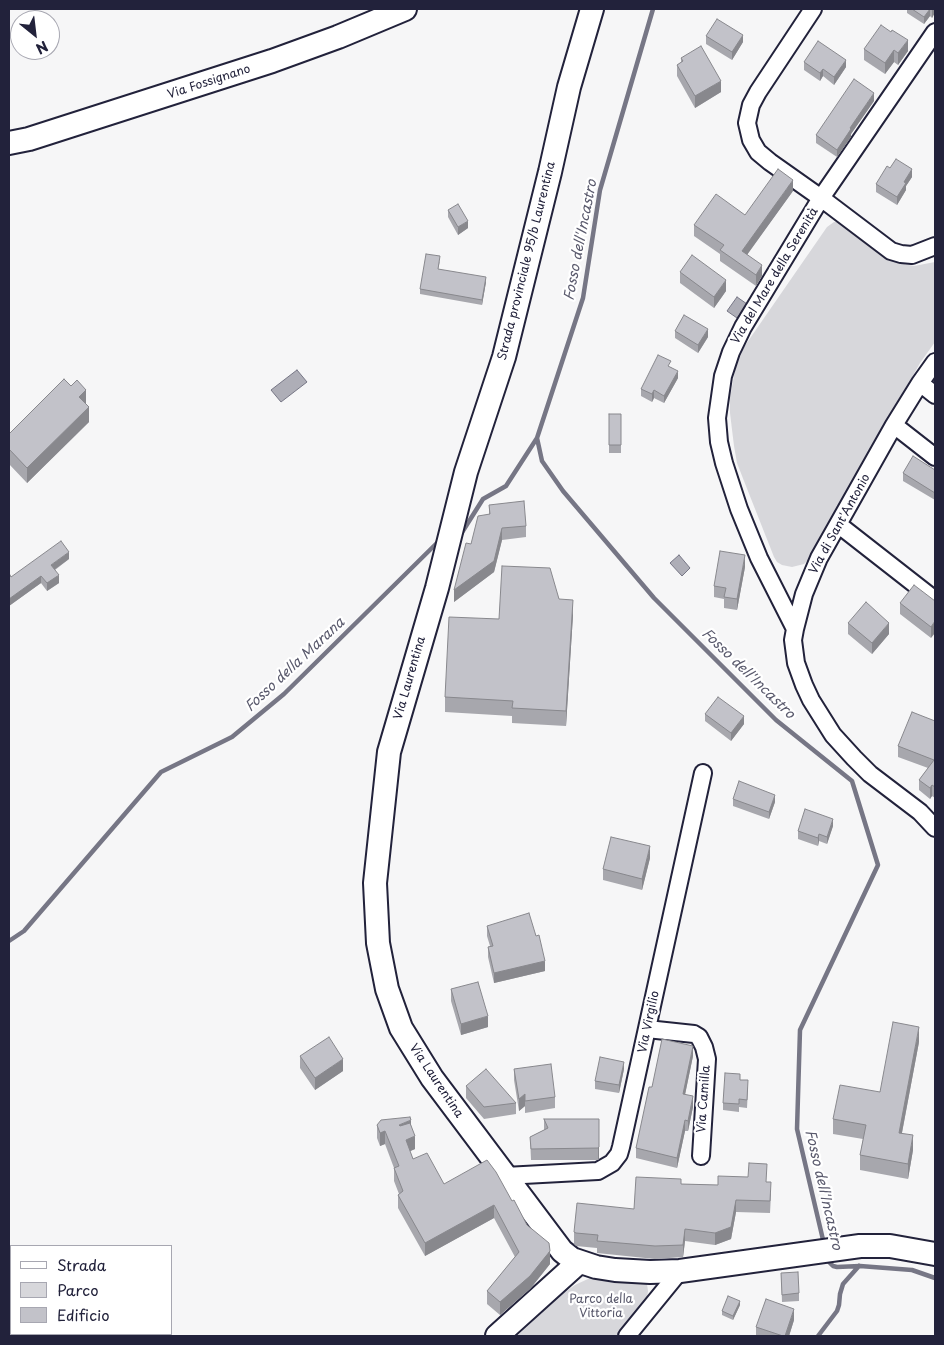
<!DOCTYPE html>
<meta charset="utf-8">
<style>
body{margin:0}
#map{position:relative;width:944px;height:1345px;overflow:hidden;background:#f6f6f7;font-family:"Playpen Sans",sans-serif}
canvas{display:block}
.frame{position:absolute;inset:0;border:10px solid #22223b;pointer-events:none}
.legend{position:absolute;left:10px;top:1245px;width:162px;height:90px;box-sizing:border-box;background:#fff;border:1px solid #a7a7b1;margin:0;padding:6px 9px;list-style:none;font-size:15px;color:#22223b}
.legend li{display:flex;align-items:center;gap:10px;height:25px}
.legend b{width:25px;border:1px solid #a7a7b1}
.north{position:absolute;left:10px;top:10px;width:50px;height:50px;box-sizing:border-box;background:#fff;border:1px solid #a7a7b1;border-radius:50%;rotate:151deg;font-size:14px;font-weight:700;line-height:20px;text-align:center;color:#22223b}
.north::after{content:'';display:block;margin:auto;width:18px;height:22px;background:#22223b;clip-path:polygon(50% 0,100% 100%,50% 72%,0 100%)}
</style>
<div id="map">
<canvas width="944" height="1345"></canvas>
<div class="frame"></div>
<ul class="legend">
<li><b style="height:6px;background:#fff"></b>Strada</li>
<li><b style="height:14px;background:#d7d7db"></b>Parco</li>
<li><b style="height:14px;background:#c2c2c9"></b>Edificio</li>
</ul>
<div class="north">N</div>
</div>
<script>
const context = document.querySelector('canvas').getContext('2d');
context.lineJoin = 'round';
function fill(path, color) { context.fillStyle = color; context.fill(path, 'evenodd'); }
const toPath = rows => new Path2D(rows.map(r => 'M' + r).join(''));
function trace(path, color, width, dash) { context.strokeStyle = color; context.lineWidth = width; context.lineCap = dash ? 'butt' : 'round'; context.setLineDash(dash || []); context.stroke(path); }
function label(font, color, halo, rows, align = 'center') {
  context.font = font + ' "Playpen Sans",sans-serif'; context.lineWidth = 4.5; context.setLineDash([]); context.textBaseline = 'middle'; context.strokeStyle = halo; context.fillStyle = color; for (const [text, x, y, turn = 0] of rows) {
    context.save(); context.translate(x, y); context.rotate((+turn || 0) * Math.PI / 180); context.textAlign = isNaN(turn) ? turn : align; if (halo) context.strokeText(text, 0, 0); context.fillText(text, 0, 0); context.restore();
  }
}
fill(toPath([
 [834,222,840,222,844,224,899,263,914,266,935,262,935,342,920,363,811,557,804,564,792,567,782,565,777,562,774,557,744,481,737,463,734,446,730,413,730,398,735,370,744,347,827,227],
 [603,1276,643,1280,647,1284,648,1291,647,1298,616,1336,517,1336,561,1295,575,1285,590,1278]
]), '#d7d7db');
const water = toPath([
 [737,297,747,304,737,318,727,311,737,297],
 [297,370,307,382,281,402,271,390,297,370],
 [679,555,690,568,682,576,670,563,679,555]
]);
fill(water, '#aeaeb7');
trace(water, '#767685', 1);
trace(toPath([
 [653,9,600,190,583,298,537,438,542,461,563,491,654,598,776,720,852,781,878,865,800,1030,797,1129,824,1244],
 [461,534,483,499,506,486,537,438],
 [9,941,24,931,161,772,232,737,284,694,440,540],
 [827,1256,829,1262,833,1266,837,1267,860,1266,912,1270,935,1278],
 [818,1336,837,1311,839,1305,840,1294,843,1284,859,1266]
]), '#767685', 4.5);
const street = toPath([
 [813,9,758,92,751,105,747,123,751,140,758,152,770,162,821,198,891,251,901,254,912,255,935,246],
 [935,362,920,383,894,425,819,558,804,594,795,629,793,640,796,663,804,685,811,700,833,735,854,758,870,774,920,812,935,828],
 [920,383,935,395],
 [894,425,935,457],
 [839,525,935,600],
 [795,629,759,558,739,509,724,463,719,442,717,418,723,376,731,352,743,327,821,198,935,32],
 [647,1029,694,1034,699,1037,704,1047,707,1059,701,1156],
 [505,1176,598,1171,612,1163,619,1154,621,1147,703,773],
 [627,1336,680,1271]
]);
const secondary = toPath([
 [592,9,569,87,550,172,504,357,466,472,437,588,389,752,375,883,378,943,387,989,401,1028,432,1078,562,1251,572,1259,596,1267,615,1270,650,1272,680,1271,860,1246,890,1246,935,1254],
 [9,143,29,139,272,61,338,37,405,9],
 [497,1336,579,1262]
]);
trace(street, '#22223b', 20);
trace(secondary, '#22223b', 26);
trace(street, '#fff', 16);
trace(secondary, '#fff', 22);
fill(toPath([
 [907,9,935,9,932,18,930,16,924,24,907,13],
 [706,36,743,42,732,60,706,44],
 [864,49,908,51,898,65,894,62,885,74,864,60],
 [681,58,721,92,695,108,677,76,677,65,681,62],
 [804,62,846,67,834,85,823,76,820,81,804,70],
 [874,101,851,134,851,137,837,157,816,143,816,135],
 [890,168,912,177,906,186,906,190,897,205,876,192,876,184],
 [793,191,747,254,762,276,756,286,720,261,720,254,694,236,694,225,745,215],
 [448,210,468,228,458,235,448,217],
 [440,261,438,269,486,282,482,305,420,294,420,289],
 [680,272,726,291,714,308,680,283],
 [675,331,708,337,698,353,675,338],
 [671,367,678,378,664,403,654,398,652,402,641,396,641,389],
 [86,404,89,422,27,483,9,464,9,434],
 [609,414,621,414,621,453,609,453],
 [935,470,935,500,903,481,903,473],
 [489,505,526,526,526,537,502,540,494,572,454,602,471,544,489,514],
 [69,559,55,570,59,583,47,591,41,583,9,606,9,573,11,577],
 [745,567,737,610,724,608,724,599,714,597,714,586],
 [559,599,573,615,566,726,512,723,512,716,445,712,445,697,499,619],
 [935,601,931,638,900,614,900,603],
 [848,623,889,634,872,654,848,634],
 [705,714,744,724,731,741,705,721],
 [935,721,935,798,932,796,930,799,919,790,919,780,928,768,898,757,898,746],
 [733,799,775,802,769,819,733,806],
 [833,826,827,844,819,841,818,846,798,839,798,831],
 [650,858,642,890,603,880,603,869],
 [487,926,536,936,545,971,494,983,488,957,488,947,490,946,487,936],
 [451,989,488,1027,461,1035,451,1001],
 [919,1042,902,1133,913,1150,908,1179,860,1170,860,1155,863,1139,833,1134,833,1119,880,1092],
 [300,1056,343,1071,315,1090,300,1068],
 [693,1056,685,1095,693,1107,688,1131,685,1131,677,1168,636,1158,636,1148,652,1087],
 [514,1069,555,1097,555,1108,525,1113,525,1106,519,1111,514,1080],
 [624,1069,619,1093,595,1089,595,1081],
 [740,1080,748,1088,747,1108,739,1107,739,1112,723,1110,723,1103],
 [466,1086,516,1103,516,1114,484,1119,466,1098],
 [544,1119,599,1119,599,1159,598,1160,531,1160,530,1137,544,1130],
 [377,1125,411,1125,415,1149,410,1151,413,1159,444,1184,512,1201,550,1264,530,1289,500,1315,487,1304,487,1291,515,1257,494,1218,425,1256,398,1208,398,1195,399,1194,394,1181,394,1168,385,1144,380,1146,377,1138],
 [766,1182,771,1194,770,1213,736,1212,731,1239,715,1245,685,1241,683,1257,655,1259,597,1253,597,1248,576,1246,574,1244,574,1232,634,1209,681,1184,718,1185],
 [781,1273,799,1293,799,1301,782,1302],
 [740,1305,733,1320,722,1315,722,1311],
 [794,1320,789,1336,756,1336,756,1327]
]), '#a7a7ad');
fill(toPath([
 [930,9,930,16,924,24,924,17],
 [933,9,935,9,935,13,932,18,932,10],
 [743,35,743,42,732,60,732,52],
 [908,40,908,51,898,65,898,53],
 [894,50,894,62,885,74,885,63],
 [846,60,846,67,834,85,834,77],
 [823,69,823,76,820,81,820,73],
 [721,81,721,92,695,108,695,96],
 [874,93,874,101,851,134,851,137,837,157,837,150,850,128],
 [912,169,912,177,906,186,906,190,897,205,897,197,904,182],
 [793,180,793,191,742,262,742,251],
 [468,221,468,228,458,235,458,227],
 [762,265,762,276,756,286,756,275],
 [486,277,486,282,482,305,482,300],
 [726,280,726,291,714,308,714,297],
 [708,329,708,337,698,353,698,345],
 [678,371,678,378,664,403,664,396],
 [86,390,86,405,79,397],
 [654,390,654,398,652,402,652,394],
 [89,407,89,422,27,483,27,468],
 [502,528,502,540,494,572,454,602,454,590],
 [69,552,69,559,51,572,51,565],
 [745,555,745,567,737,610,737,599],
 [59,575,59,583,47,591,47,583],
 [41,576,41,583,9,606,9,599],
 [573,600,573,615,566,726,566,711],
 [935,621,935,633,931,638,931,627],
 [889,623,889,634,872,654,872,643],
 [744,716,744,724,731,741,731,733],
 [932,785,932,796,930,799,930,788],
 [775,795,775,802,769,819,769,812],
 [833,819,833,826,827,844,827,837],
 [819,834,819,841,818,846,818,838],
 [650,846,650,858,642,890,642,879],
 [545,961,545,971,494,983,494,973],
 [488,1016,488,1027,461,1035,461,1024],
 [919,1027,919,1042,899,1148,899,1133],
 [693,1046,693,1056,683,1104,683,1094],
 [343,1059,343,1071,315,1090,315,1078],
 [624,1062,624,1069,619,1093,619,1085],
 [525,1094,525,1106,519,1111,519,1099],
 [693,1096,693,1107,688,1131,688,1121],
 [411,1120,411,1133,399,1137,399,1125],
 [685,1120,685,1131,677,1168,677,1158],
 [385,1131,385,1144,380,1146,380,1133],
 [913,1135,913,1150,908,1179,908,1164],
 [415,1136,415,1149,406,1153,406,1140],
 [599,1147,599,1159,598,1160,598,1148],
 [736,1200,736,1212,731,1239,715,1245,715,1233],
 [494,1205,494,1218,425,1256,425,1243],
 [685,1229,685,1241,683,1257,683,1245],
 [550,1251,550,1264,530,1289,500,1315,500,1302],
 [740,1301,740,1305,733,1320,733,1316],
 [794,1309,794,1320,789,1336,785,1336]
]), '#88888d');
const building = toPath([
 [912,9,930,9,924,17,912,9],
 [717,19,743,35,732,52,706,36,717,19],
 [881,25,891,32,892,30,908,40,898,53,894,50,885,63,864,49,881,25],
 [818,41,846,60,834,77,823,69,820,73,804,62,818,41],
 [701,46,721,81,695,96,677,65,683,61,681,58,701,46],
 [854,79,874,93,850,128,851,129,837,150,816,135,854,79],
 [896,159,912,169,904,182,906,183,897,197,876,184,887,166,890,168,896,159],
 [778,169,793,180,742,251,762,265,756,275,720,250,724,245,694,225,716,194,745,215,778,169],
 [458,204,468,221,458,227,448,210,458,204],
 [426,254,440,256,438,269,486,277,482,300,420,289,426,254],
 [692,255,726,280,714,297,680,272,692,255],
 [684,315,708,329,698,345,675,331,684,315],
 [658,355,671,361,668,366,678,371,664,396,654,390,652,394,641,389,658,355],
 [64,379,71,386,77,380,86,390,79,397,89,407,27,468,9,449,9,434,64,379],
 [609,414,621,414,621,445,609,445,609,414],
 [913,456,935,470,935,493,903,473,913,456],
 [524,501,526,526,502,528,494,561,454,590,466,543,471,544,478,516,490,514,489,505,524,501],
 [61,541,69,552,51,565,59,575,47,583,41,576,9,599,9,573,11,577,61,541],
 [720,551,745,555,737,599,724,597,726,588,714,586,720,551],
 [502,566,550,568,559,599,573,600,566,711,512,708,513,701,445,697,449,617,499,619,502,566],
 [914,585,935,601,935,621,931,627,900,603,914,585],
 [866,602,889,623,872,643,848,623,866,602],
 [718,697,744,716,731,733,705,714,718,697],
 [912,712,935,721,935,787,932,785,930,788,919,780,934,760,898,746,912,712],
 [739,781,775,795,769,812,733,799,739,781],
 [805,809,833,819,827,837,819,834,818,838,798,831,805,809],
 [611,837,650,846,642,879,603,869,611,837],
 [529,913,536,936,539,935,545,961,494,973,488,947,493,946,487,926,529,913],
 [478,982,488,1016,461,1024,451,989,478,982],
 [893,1022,919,1027,899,1133,913,1135,908,1164,860,1155,866,1125,833,1119,840,1085,880,1092,893,1022],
 [329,1037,343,1059,315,1078,300,1056,329,1037],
 [662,1039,693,1046,683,1094,693,1096,688,1121,685,1120,677,1158,636,1148,649,1087,652,1087,662,1039],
 [600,1057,624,1062,619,1085,595,1081,600,1057],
 [551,1064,555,1097,525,1101,525,1094,519,1099,514,1069,551,1064],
 [486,1069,516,1103,484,1107,466,1086,486,1069],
 [725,1073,740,1074,740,1080,748,1080,747,1100,739,1099,739,1104,723,1103,725,1073],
 [410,1117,411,1120,399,1125,400,1126,410,1123,415,1136,406,1140,413,1159,427,1153,444,1184,487,1160,496,1172,512,1201,514,1200,527,1225,549,1243,550,1251,530,1276,500,1302,487,1291,519,1252,494,1205,425,1243,398,1195,403,1191,394,1168,399,1166,385,1131,380,1133,377,1125,381,1120,410,1117],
 [544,1119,599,1119,599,1147,598,1148,531,1149,530,1137,548,1128,544,1119],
 [749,1163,767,1164,766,1182,771,1182,770,1201,736,1200,731,1227,715,1233,685,1229,683,1245,655,1246,597,1241,598,1235,576,1233,574,1232,577,1203,634,1209,636,1177,681,1179,681,1184,718,1185,718,1176,748,1177,749,1163],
 [798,1272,799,1293,782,1295,781,1273,798,1272],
 [728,1296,740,1301,733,1316,722,1311,728,1296],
 [766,1299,794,1309,785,1336,783,1336,756,1327,766,1299]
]);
fill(building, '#c2c2c9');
trace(building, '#88888d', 1);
label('12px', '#22223b', '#fff', [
 ["Via Fossignano",209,82,-18],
 ["Strada provinciale 95/b Laurentina",527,261,-76],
 ["Via del Mare della Serenità",775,276,-59],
 ["Via di Sant'Antonio",840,524,-61],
 ["Via Laurentina",410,678,-74],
 ["Via Virgilio",649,1022,-78],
 ["Via Laurentina",436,1081,56],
 ["Via Camilla",704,1099,-86]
]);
label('12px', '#58586b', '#fff', [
 ["Parco della",601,1300],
 ["Vittoria",601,1314]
]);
label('italic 14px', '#5a5a6d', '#fff', [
 ["Fosso dell'Incastro",581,240,-79],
 ["Fosso della Marana",295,665,-43],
 ["Fosso dell'Incastro",748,674,44],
 ["Fosso dell'Incastro",823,1190,77]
]);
</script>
